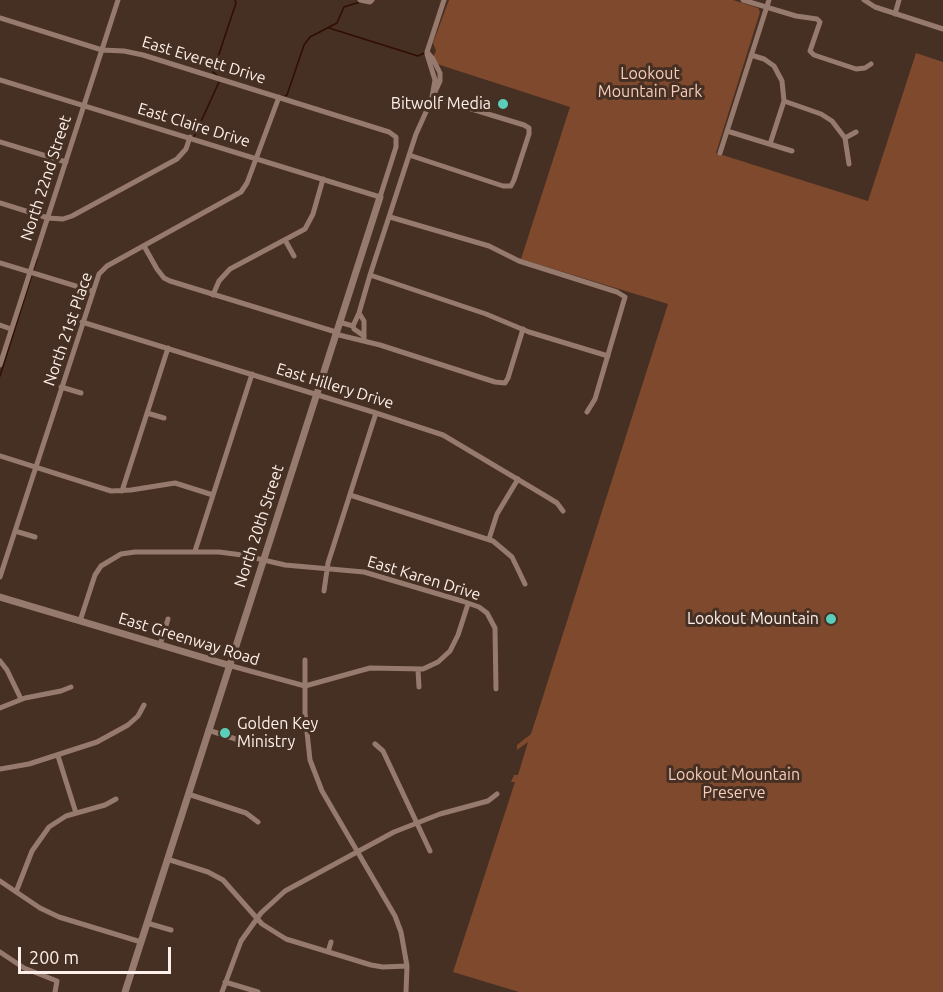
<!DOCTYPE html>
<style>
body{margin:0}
#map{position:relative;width:943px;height:992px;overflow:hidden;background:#462f23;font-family:Ubuntu,sans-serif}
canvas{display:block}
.scale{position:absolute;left:18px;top:947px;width:153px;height:27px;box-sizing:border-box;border:3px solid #fdf0ea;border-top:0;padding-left:8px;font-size:18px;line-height:21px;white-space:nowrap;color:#fdf0ea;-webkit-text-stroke:4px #462f23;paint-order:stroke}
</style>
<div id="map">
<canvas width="943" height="992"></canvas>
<div class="scale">200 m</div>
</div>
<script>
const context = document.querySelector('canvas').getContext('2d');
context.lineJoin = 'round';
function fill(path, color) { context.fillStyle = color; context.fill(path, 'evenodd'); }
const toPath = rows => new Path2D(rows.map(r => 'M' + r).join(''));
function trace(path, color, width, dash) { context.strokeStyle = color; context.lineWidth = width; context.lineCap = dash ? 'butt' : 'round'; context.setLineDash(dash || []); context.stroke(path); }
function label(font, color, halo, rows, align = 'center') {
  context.font = font + ' Ubuntu,sans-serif'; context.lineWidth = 6; context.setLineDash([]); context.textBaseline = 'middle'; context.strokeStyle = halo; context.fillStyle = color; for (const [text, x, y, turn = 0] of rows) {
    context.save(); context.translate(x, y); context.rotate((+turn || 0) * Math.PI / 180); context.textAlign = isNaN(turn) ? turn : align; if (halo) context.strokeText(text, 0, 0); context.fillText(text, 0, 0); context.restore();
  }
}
fill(toPath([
 [449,0,733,0,758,8,760,12,716,153,868,201,916,53,943,62,943,992,519,992,453,972,515,782,511,782,514,775,518,775,528,742,517,750,517,745,531,734,668,304,521,259,570,107,437,64,433,57,436,51,433,43]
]), '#7f492e');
trace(toPath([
 [329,28,418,56,426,52],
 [217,75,213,72,236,3,235,0],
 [285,96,287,95,304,45,310,37,337,23,344,7,360,2],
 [194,137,219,82],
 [0,376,37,259]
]), '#300e00', 1.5);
trace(toPath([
 [360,0,370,2,372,0],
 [743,0,796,16,817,19,820,22,810,51,814,55,856,69,865,68,871,64],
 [864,0,875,7,943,29],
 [895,14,899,0],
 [0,18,102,50,124,51,143,55,389,132,396,137,396,147,380,197,0,80],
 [427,52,444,0],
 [427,54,435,80,432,97],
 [751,55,764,59,774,66,782,81,784,101,770,144],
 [784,101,821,114,832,121,845,138,849,164],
 [727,131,792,151],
 [845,138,856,132],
 [0,142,66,162],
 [720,153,769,0],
 [409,155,503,186,511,186,514,180,529,134,529,128,524,125,432,97],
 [0,203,48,218,63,219,72,216,177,159,186,149,190,137],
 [390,217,489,246,519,261,617,292,625,297,595,399,587,412],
 [285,240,294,256],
 [144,246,157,269,164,278,170,281,336,332],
 [0,263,92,291],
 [370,275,486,314,529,332,608,356],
 [213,295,219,281,230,269,305,229,313,214,323,179],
 [82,322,376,413,443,435,544,495,557,503,563,511],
 [339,322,353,326,359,313],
 [0,325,11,329],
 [353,326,354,329,364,336],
 [335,334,380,345,495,382,505,383,508,378,523,329],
 [364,341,364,321,359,313,370,275,416,134,440,81,440,73,433,59,427,52],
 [0,365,118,0],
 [61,387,81,393],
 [147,413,164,418],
 [0,456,111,491,131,490,175,483,213,495],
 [122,491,168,348],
 [350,495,493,541,512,557,525,584],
 [15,531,35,537],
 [489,539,497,514,518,479],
 [195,551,252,374],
 [0,577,99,274,107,266,241,192,247,183,279,97],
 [324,591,328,563,376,413],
 [80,621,95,575,101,566,121,554,135,552,219,552,242,555,285,565,364,572,462,601,479,607,487,613,495,628,496,689],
 [160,645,168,619],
 [305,660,305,713,310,760,322,791,395,916,401,932,407,966,406,992],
 [0,661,7,670,21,699],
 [228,665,305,686,370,668,423,669,438,662,450,651,458,635,468,604],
 [418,670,419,687],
 [0,708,25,698,61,691,71,687],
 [208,730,254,745],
 [375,744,383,751,430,851],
 [58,756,76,813],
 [0,769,29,764,97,742,128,725,138,716,144,705],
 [188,794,246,813,258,822],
 [167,859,208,872,223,880,262,924,286,939,371,965,383,967,407,966],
 [0,881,40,908,59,917,141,942],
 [16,892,32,851,49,827,66,816,105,805,116,799],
 [147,923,171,930],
 [0,952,24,968,57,981,55,992],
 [328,952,331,942],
 [225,982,258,992],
 [222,992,241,941,261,913,285,891,394,832,440,814,488,801,497,794]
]), '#967a6d', 5);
trace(toPath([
 [0,597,228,665],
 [125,992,380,197]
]), '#967a6d', 7);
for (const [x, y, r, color] of [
 [503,104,6,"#5bcebb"],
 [831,619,6,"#5bcebb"],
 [225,733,6,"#5bcebb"]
]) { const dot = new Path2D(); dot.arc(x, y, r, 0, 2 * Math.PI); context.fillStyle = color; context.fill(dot); trace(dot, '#462f23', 2); }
label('16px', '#fdf0ea', '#462f23', [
 ["East Everett Drive",204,60,17],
 ["East Claire Drive",194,125,17],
 ["North 22nd Street",46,178,-72],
 ["North 21st Place",68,329,-71],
 ["East Hillery Drive",335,386,17],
 ["North 20th Street",259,526,-72],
 ["East Karen Drive",424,578,17],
 ["East Greenway Road",189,639,17]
]);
label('16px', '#f6cebb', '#462f23', [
 ["Lookout",650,74],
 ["Mountain Park",650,92],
 ["Lookout Mountain",734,775],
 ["Preserve",734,793]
]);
label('16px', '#fdf0ea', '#462f23', [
 ["Bitwolf Media",491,104],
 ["Lookout Mountain",819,619],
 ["Golden Key",237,724,"left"],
 ["Ministry",237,742,"left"]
], 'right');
</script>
